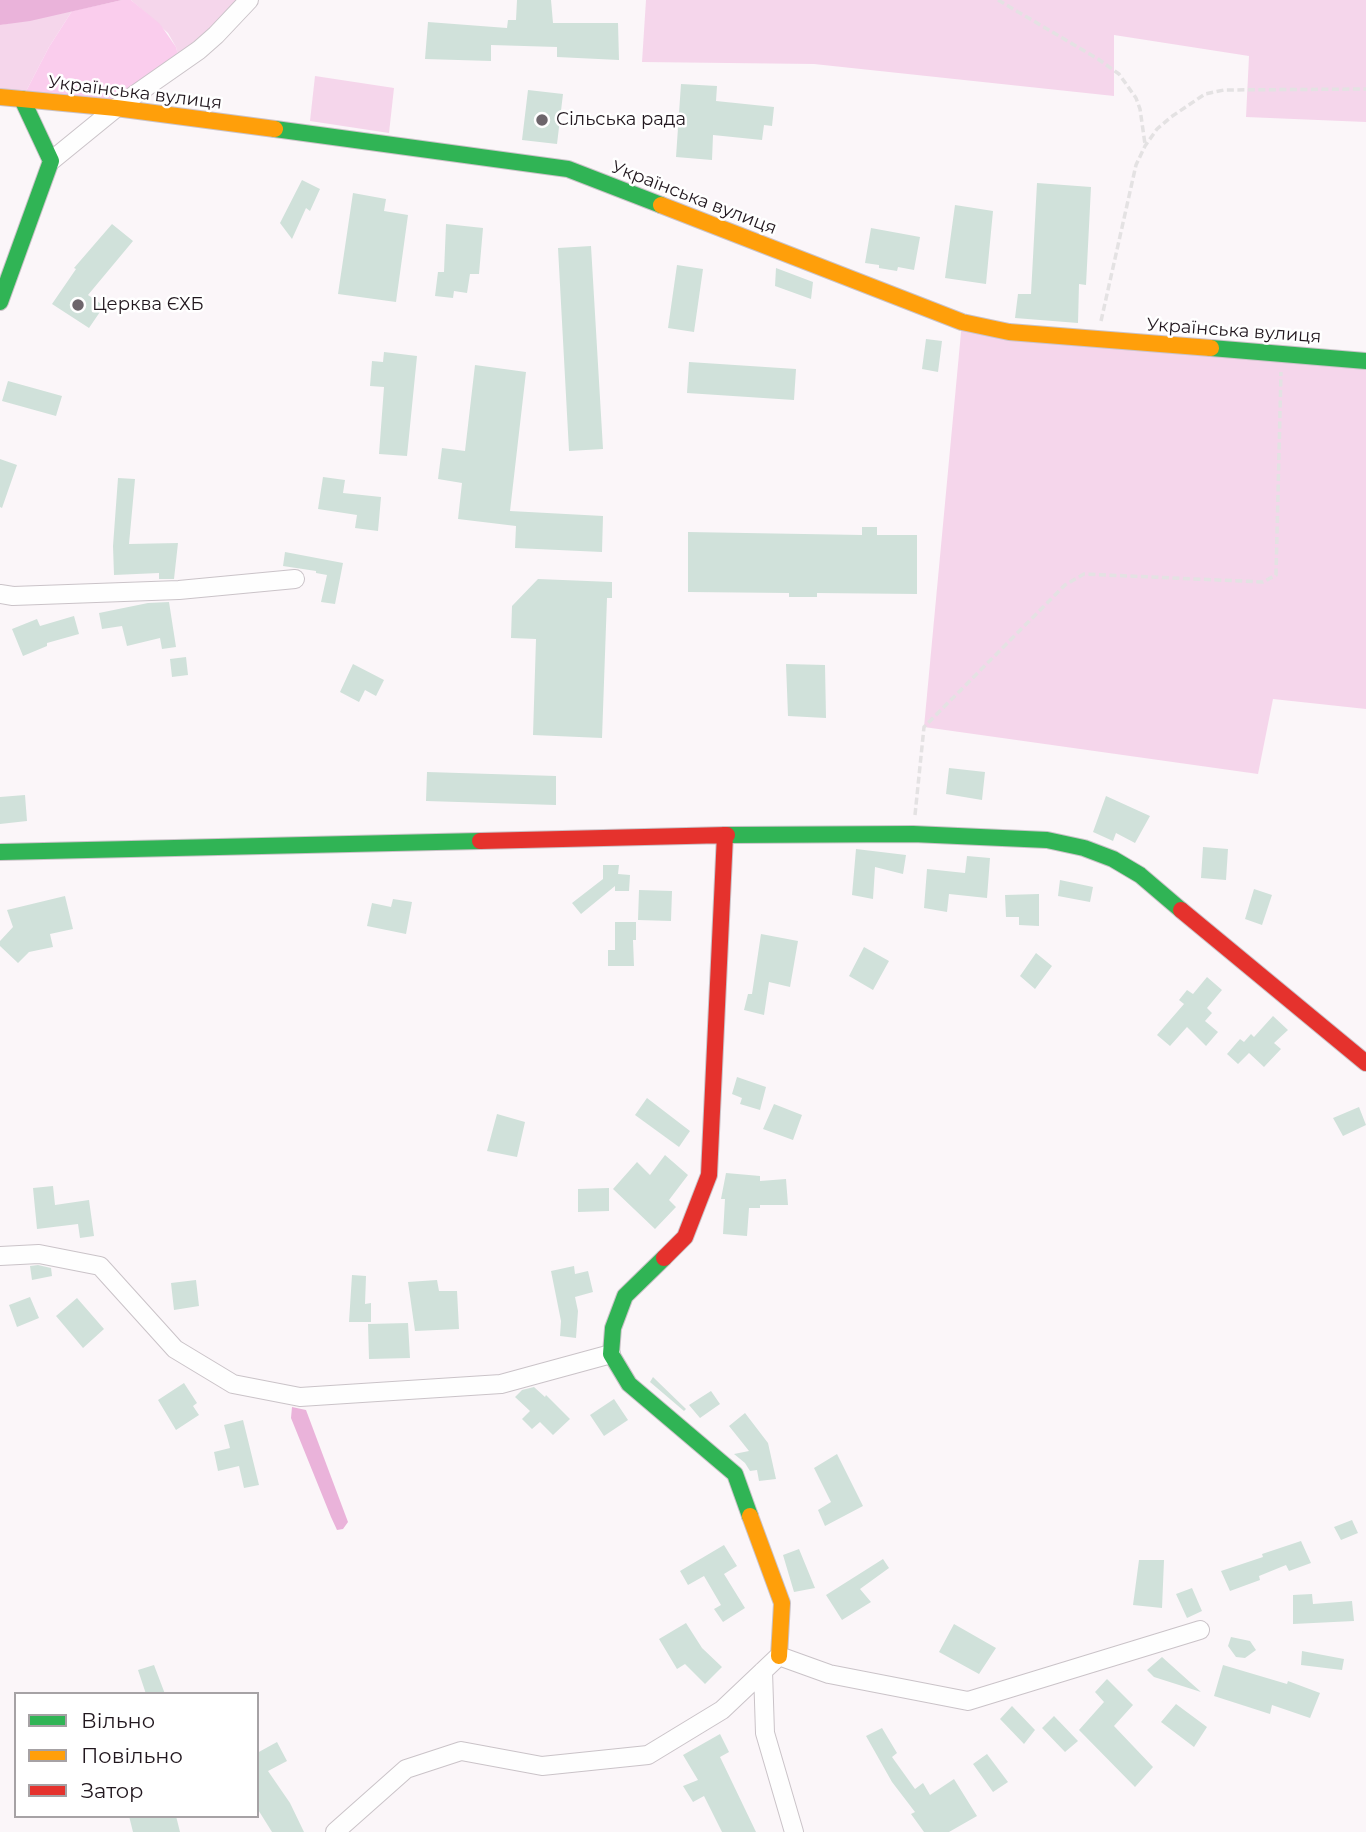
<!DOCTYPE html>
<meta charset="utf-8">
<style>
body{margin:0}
#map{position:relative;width:1366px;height:1832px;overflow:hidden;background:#fbf6f9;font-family:Montserrat,sans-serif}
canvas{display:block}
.legend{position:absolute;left:14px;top:1692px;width:245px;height:126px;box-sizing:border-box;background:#fff;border:2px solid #a6a2a5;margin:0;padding:9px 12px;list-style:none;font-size:21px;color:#21171e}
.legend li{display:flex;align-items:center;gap:14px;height:35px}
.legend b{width:35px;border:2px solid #a6a2a5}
</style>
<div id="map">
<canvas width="1366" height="1832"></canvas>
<ul class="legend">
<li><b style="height:9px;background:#30b455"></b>Вільно</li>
<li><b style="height:9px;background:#ff9f0a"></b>Повільно</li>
<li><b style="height:9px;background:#e5322d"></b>Затор</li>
</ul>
</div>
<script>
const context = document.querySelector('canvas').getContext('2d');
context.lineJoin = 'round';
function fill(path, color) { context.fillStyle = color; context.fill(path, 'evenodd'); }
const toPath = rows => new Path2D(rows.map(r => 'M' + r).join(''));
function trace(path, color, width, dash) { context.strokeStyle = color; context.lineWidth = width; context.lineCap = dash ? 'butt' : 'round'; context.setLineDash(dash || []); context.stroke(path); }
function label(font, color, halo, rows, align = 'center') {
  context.font = font + ' Montserrat,sans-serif'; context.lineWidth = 5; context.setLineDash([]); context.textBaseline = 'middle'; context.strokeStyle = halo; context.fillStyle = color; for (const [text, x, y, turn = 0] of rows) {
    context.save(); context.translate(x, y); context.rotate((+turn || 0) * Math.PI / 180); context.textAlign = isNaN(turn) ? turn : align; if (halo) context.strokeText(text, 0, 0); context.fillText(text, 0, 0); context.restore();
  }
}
fill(toPath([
 [131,0,249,0,180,63,176,47,168,33],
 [646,0,1366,0,1366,122,1246,117,1249,56,1114,35,1114,96,814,64,642,62],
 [72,11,49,47,22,99,0,97,0,25],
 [315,76,394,88,389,133,310,121],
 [962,322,1366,361,1366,709,1273,699,1258,774,924,727]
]), '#f5d6eb');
fill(toPath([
 [122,0,131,0,160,24,176,47,180,63,116,108,22,99,49,47,72,11]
]), '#facded');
fill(toPath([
 [0,0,122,0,30,21,0,25],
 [292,1407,306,1410,348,1522,343,1529,337,1530,331,1517,291,1418]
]), '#eab3da');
fill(toPath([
 [517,0,551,0,553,23,618,23,619,60,557,57,557,47,491,45,491,61,425,59,428,22,507,28,508,20,516,20],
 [681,84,717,86,716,101,774,107,772,126,764,125,762,140,713,135,712,160,676,157],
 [528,90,563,94,557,144,522,140],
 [302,180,320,189,310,211,306,208,292,239,280,223],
 [1037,183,1091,187,1086,285,1079,284,1078,323,1015,318,1018,294,1031,294],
 [353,193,386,199,384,211,408,215,396,302,338,294],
 [955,205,993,211,986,284,945,278],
 [112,224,133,241,88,295,104,306,89,328,52,304,76,269,74,268],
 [446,224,483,228,479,274,470,274,467,293,454,291,453,298,435,296,438,272,444,272],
 [871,228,920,237,914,270,898,267,897,271,879,268,879,265,865,263],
 [591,246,603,449,569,451,558,248],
 [677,265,703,269,694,332,668,328],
 [776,268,813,282,811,299,775,286],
 [926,339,942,341,938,372,922,369],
 [384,352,417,356,407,456,379,454,384,387,370,386,372,361,383,362],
 [689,362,796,369,794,400,687,393],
 [475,365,526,372,510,511,603,516,602,552,515,548,516,526,458,519,462,483,438,479,442,448,465,451],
 [8,381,62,396,56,416,2,401],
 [0,459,17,465,2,508,0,507],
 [323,477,345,480,343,493,381,497,378,531,355,528,357,515,318,509],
 [118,478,135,479,129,544,178,543,174,579,159,579,159,573,114,575,113,546],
 [862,527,877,527,877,535,917,535,917,594,817,593,817,597,789,597,789,593,688,592,688,532,862,535],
 [285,552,343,563,335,604,321,602,327,575,316,573,316,571,283,566],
 [538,579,612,582,612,598,607,598,602,738,533,735,536,639,511,638,512,606],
 [169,602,176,647,162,649,160,638,127,646,122,626,102,629,99,613,148,603],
 [74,616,79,634,47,643,47,646,23,656,12,629,37,619,40,626],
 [186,657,188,675,172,677,170,659],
 [353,664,384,680,376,696,365,690,359,702,340,692],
 [786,664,825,665,826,718,788,716],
 [949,768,985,772,982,800,946,794],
 [427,772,556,776,556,805,426,801],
 [25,795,27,821,0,824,0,797],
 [1106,796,1150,816,1135,843,1116,833,1113,841,1093,832],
 [1203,847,1228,849,1226,880,1201,878],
 [856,849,906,855,903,874,875,867,873,899,852,895],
 [967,856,990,858,987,898,949,894,947,912,924,908,927,869,965,873],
 [603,865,619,865,618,874,630,875,629,891,615,891,615,886,581,914,572,903,603,879],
 [1060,880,1093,887,1090,902,1058,896],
 [1254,889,1272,895,1262,925,1245,919],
 [639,890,672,891,671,921,638,920],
 [1039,894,1039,926,1019,925,1019,917,1006,917,1005,895],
 [65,896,73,929,50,934,53,947,29,952,18,963,0,946,0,941,13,927,7,910],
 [393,899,412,902,406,934,367,926,372,903,391,907],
 [615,922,636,922,636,940,633,940,634,966,608,966,608,950,615,950],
 [761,934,798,941,790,987,769,982,764,1015,744,1010,748,994,752,994],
 [864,947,889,961,873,990,849,976],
 [1036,953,1052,966,1035,989,1020,976],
 [1207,977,1222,990,1207,1008,1212,1013,1205,1021,1218,1032,1206,1046,1187,1027,1170,1046,1157,1035,1184,1004,1179,1000,1187,990,1193,994],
 [1273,1016,1288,1030,1274,1043,1281,1049,1264,1067,1249,1053,1238,1064,1227,1054,1240,1039,1244,1042,1251,1034,1254,1037],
 [737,1077,766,1087,760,1110,740,1104,742,1098,732,1094],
 [647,1098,690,1131,679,1147,635,1115],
 [774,1104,802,1115,793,1140,763,1129],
 [1359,1107,1366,1125,1343,1136,1333,1118],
 [497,1114,525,1122,517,1157,487,1151],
 [665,1155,688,1175,669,1200,676,1207,655,1229,613,1189,637,1162,650,1175],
 [726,1173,760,1176,760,1181,786,1179,788,1205,760,1205,760,1208,749,1208,747,1236,723,1234,725,1199,721,1199],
 [53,1186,55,1205,89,1200,94,1236,80,1238,78,1224,37,1229,33,1188],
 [609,1188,609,1211,578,1212,578,1189],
 [38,1265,51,1268,52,1276,32,1280,30,1266],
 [574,1266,575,1274,588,1271,593,1292,575,1297,578,1311,576,1338,560,1336,561,1321,551,1271],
 [352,1275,366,1276,365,1304,371,1303,371,1322,349,1322],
 [196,1280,199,1306,174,1310,171,1283],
 [437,1280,439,1291,457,1291,459,1329,415,1331,408,1282],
 [30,1297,39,1318,17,1327,9,1305],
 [77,1298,104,1329,83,1348,56,1316],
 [408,1323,410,1358,369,1359,368,1324],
 [653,1377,686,1409,684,1411,650,1382],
 [184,1383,197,1403,193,1406,199,1415,176,1430,158,1400],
 [534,1387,545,1397,546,1395,570,1419,553,1435,540,1422,532,1429,522,1419,530,1411,515,1397,522,1390],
 [711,1391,720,1404,700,1418,689,1405],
 [614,1399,628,1420,604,1436,590,1415],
 [745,1413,768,1443,776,1479,759,1481,757,1470,750,1471,745,1463,734,1454,749,1451,729,1426],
 [243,1420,259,1485,244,1488,239,1466,218,1471,214,1452,230,1448,224,1425],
 [837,1454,863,1506,825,1526,818,1510,831,1502,814,1468],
 [1352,1520,1358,1533,1341,1540,1334,1527],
 [1301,1541,1311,1563,1289,1571,1286,1565,1259,1576,1260,1580,1230,1591,1221,1571,1263,1557,1262,1554],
 [724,1545,737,1566,724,1574,745,1608,723,1622,714,1609,721,1605,704,1576,688,1585,680,1571],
 [799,1549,815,1588,794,1592,783,1555],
 [883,1559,889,1568,860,1589,871,1602,842,1620,826,1595],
 [1139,1560,1164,1560,1162,1608,1133,1605],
 [1192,1588,1202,1611,1187,1618,1176,1594],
 [1312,1594,1313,1604,1352,1601,1354,1621,1293,1624,1293,1595],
 [686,1623,702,1648,722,1667,705,1684,685,1664,677,1669,659,1639],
 [954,1624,996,1648,979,1674,939,1652],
 [1231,1637,1250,1641,1256,1650,1245,1658,1236,1657,1228,1646],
 [1302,1651,1344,1659,1342,1670,1301,1665],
 [1162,1657,1201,1692,1154,1677,1147,1670],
 [154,1665,165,1694,146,1694,138,1670],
 [1223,1665,1287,1684,1288,1681,1320,1693,1310,1718,1272,1705,1270,1714,1214,1696],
 [1107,1679,1133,1705,1114,1726,1153,1767,1135,1787,1079,1730,1104,1702,1095,1692],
 [1176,1704,1207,1727,1194,1747,1161,1722],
 [1012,1706,1035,1730,1024,1744,1000,1719],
 [1054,1716,1078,1741,1065,1752,1042,1728],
 [882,1728,897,1753,892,1757,915,1789,923,1783,930,1795,954,1779,977,1816,949,1832,924,1832,911,1814,915,1812,892,1782,866,1736],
 [720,1734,729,1752,720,1757,756,1832,722,1832,704,1796,693,1802,683,1786,698,1780,683,1755],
 [277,1742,287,1761,268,1771,290,1803,304,1832,272,1832,257,1808,257,1753],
 [987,1754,1008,1782,993,1792,973,1764],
 [129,1816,176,1816,180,1832,133,1832]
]), '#d0e1da');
const street = toPath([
 [51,161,116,108,199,50,216,35,249,0],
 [0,594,13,596,179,590,295,579],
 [0,1256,39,1254,100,1266,175,1349,233,1384,300,1397,501,1384,611,1354],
 [763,1671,765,1733,794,1832],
 [335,1832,406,1769,461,1751,542,1766,648,1755,722,1710,779,1656,829,1674,968,1701,1200,1630]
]);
const fast = toPath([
 [275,129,568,169,661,205],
 [0,302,51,161,22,99],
 [1211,348,1366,361],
 [727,835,913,834,1047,840,1084,848,1113,859,1140,875,1181,910],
 [0,852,480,841],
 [664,1258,625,1296,613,1328,611,1354,629,1384,735,1474,750,1516]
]);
const slow = toPath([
 [0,97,116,108,275,129],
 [661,205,962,322,1009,332,1211,348],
 [750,1516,782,1603,779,1656]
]);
const jam = toPath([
 [480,841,727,835],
 [1181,910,1366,1063],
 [664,1258,685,1237,709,1175,725,835]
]);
trace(street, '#cac3c8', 20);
trace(fast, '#cac3c8', 18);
trace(slow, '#cac3c8', 18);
trace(jam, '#cac3c8', 18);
trace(toPath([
 [998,0,1098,59,1119,74,1136,98,1140,109,1145,144],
 [1101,321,1136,165,1145,146,1157,129,1171,117,1205,94,1224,90,1366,89],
 [915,815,924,727,1065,585,1084,574,1263,582,1276,575,1281,372]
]), '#e4e2e3', 3.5, [7, 3.5]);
trace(street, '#fefefe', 18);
trace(fast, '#30b455', 16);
trace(slow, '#ff9f0a', 16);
trace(jam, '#e5322d', 16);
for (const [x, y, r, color] of [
 [542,120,7,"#6d656b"],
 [78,305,7,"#6d656b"]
]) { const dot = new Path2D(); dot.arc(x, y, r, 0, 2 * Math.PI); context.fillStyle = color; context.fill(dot); trace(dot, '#fff', 2.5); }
label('18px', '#21171e', '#fff', [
 ["Українська вулиця",135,93,7],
 ["Українська вулиця",694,198,21],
 ["Українська вулиця",1234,331,4]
]);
label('18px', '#21171e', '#fff', [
 ["Сільська рада",556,120],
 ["Церква ЄХБ",92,305]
], 'left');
</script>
